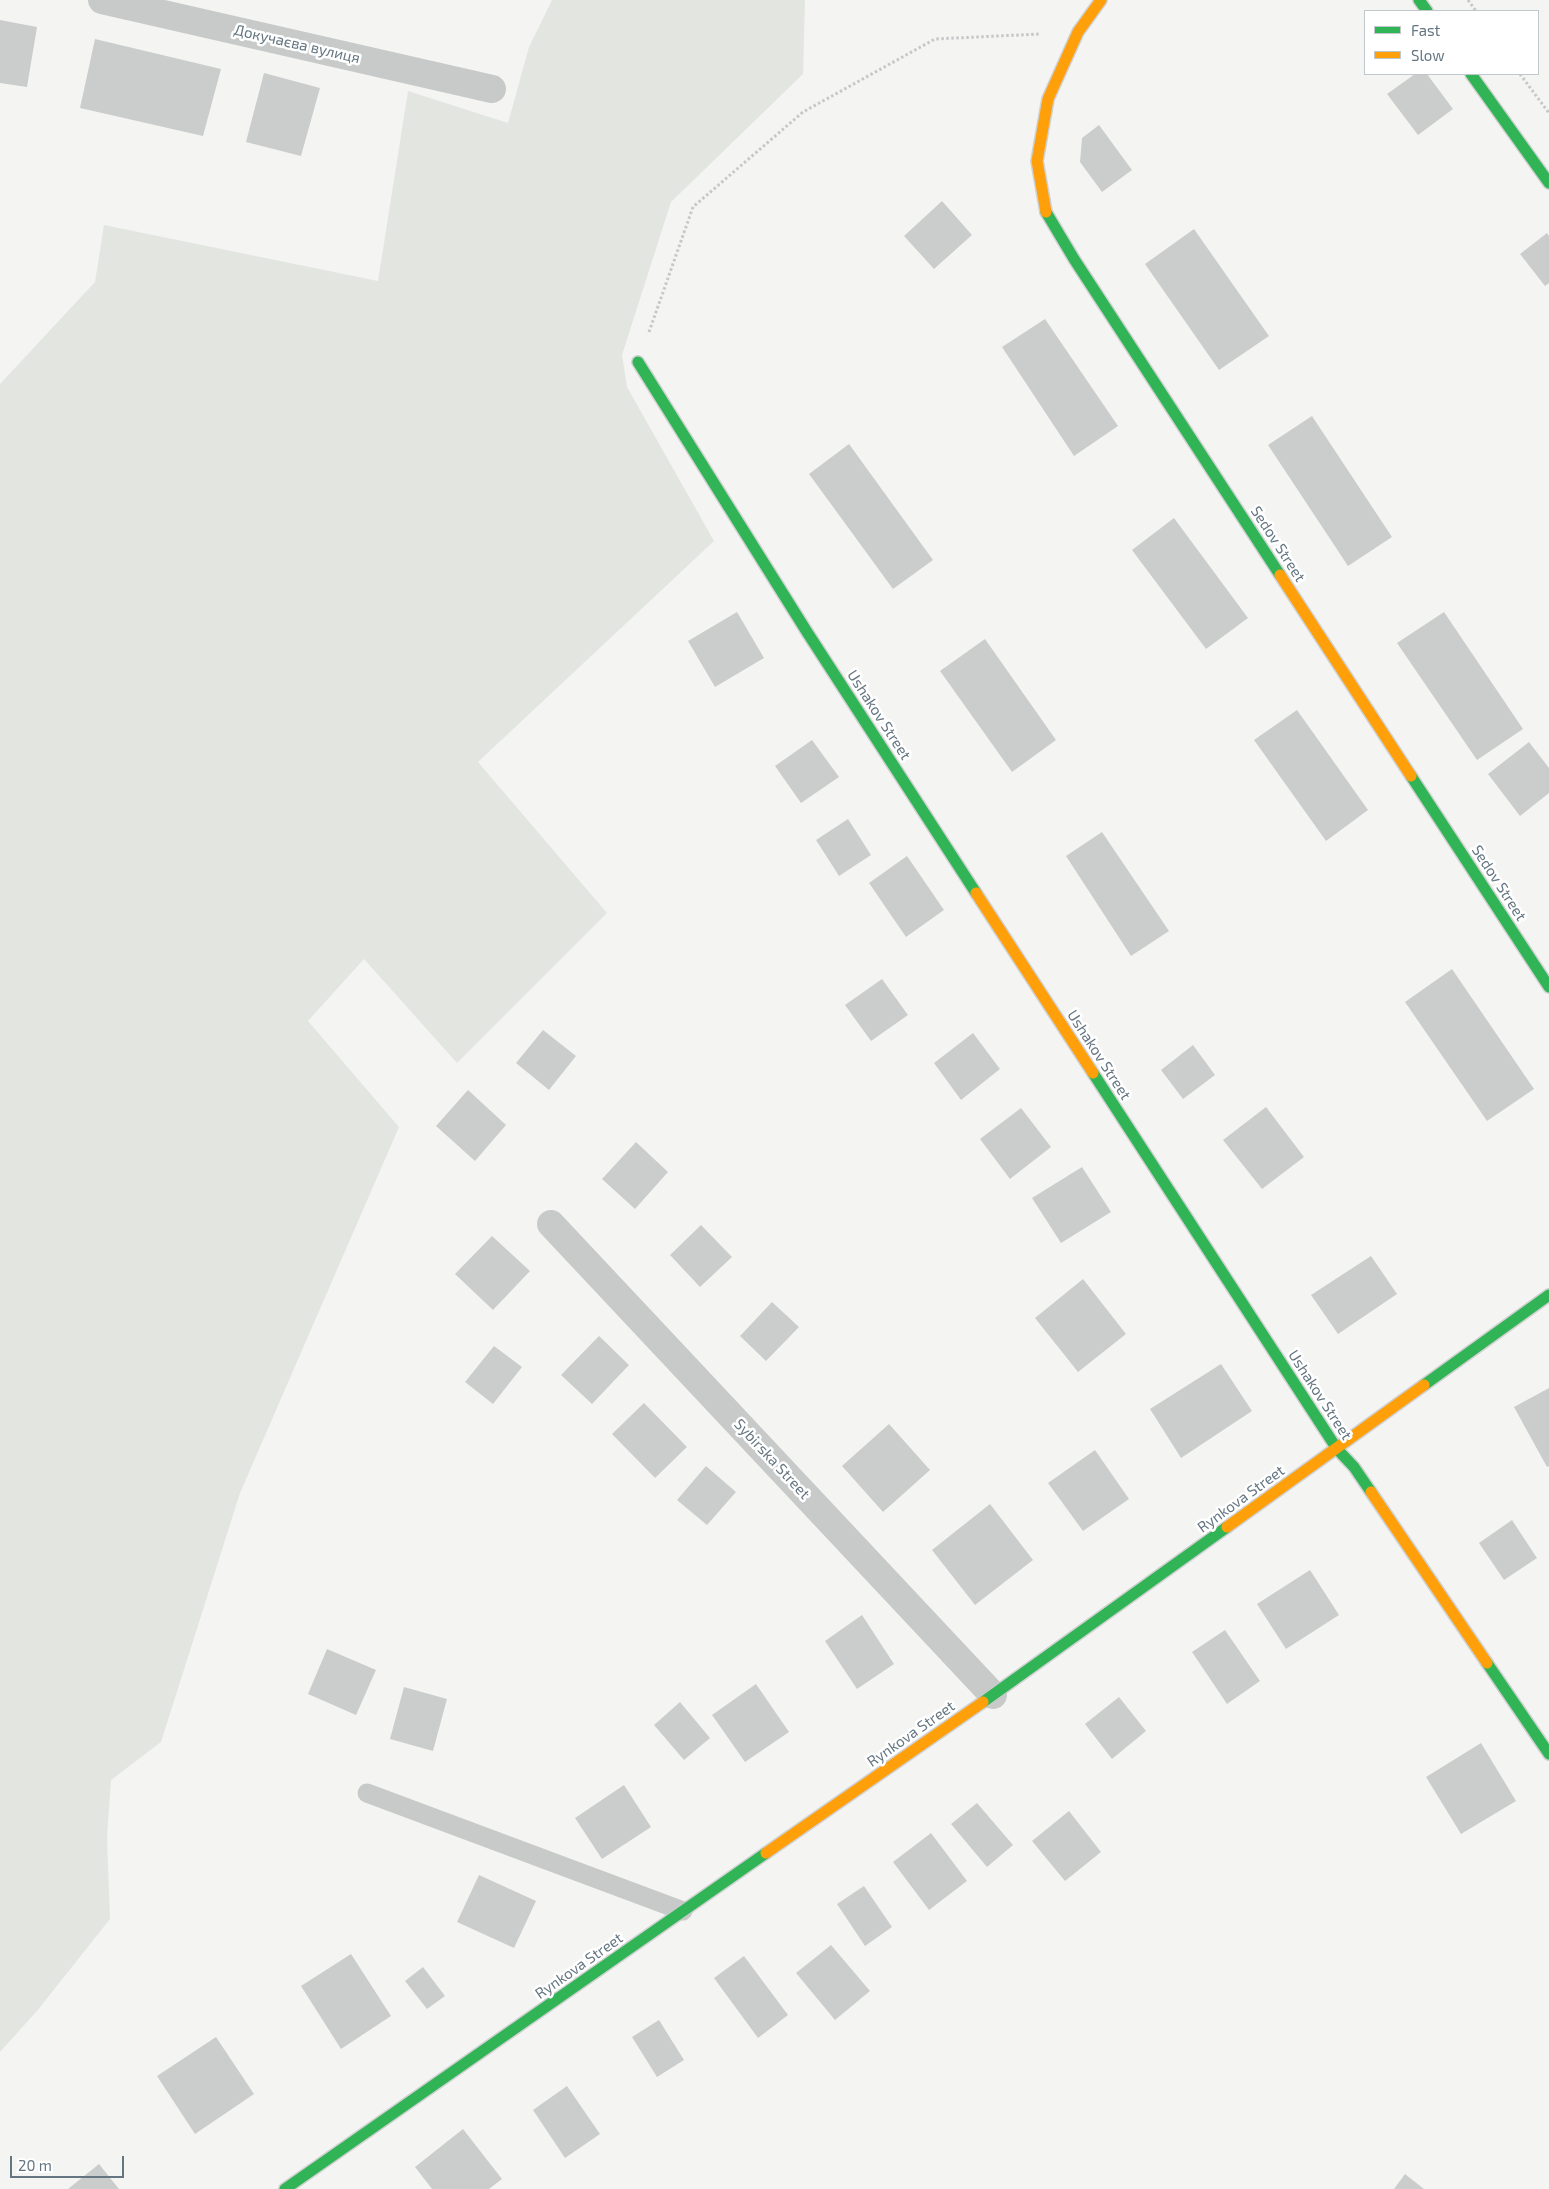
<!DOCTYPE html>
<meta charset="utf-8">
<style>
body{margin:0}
#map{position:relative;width:1549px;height:2189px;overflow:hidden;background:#f4f4f3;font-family:"Exo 2",sans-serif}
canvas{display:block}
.legend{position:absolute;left:1364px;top:10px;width:175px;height:65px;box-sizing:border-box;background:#fff;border:1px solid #c1c8cd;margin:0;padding:6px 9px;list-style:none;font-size:15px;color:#657682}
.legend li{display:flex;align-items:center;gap:10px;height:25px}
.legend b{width:25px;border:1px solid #c1c8cd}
.scale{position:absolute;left:10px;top:2156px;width:114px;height:22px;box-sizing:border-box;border:2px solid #657682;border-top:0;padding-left:6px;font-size:15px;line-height:18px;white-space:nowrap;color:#657682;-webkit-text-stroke:4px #fff;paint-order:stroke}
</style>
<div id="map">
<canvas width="1549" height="2189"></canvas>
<ul class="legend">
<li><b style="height:6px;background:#30b455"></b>Fast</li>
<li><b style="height:6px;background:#ff9f0a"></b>Slow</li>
</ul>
<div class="scale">20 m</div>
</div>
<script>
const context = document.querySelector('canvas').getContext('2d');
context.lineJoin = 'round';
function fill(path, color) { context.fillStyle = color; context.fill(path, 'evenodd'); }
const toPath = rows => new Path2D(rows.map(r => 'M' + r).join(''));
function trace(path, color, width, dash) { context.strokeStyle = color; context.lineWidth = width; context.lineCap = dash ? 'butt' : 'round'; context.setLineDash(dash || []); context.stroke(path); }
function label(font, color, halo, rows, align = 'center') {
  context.font = font + ' "Exo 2",sans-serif'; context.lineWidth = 5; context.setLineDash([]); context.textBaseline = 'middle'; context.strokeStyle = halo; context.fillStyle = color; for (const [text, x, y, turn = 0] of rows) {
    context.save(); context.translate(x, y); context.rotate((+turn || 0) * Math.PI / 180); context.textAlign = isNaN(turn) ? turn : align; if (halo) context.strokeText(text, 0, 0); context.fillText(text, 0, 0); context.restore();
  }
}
fill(toPath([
 [552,0,805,0,803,74,671,202,622,355,627,387,714,541,478,762,607,913,457,1063,364,959,308,1021,399,1127,240,1493,161,1742,111,1780,107,1837,110,1919,37,2011,0,2052,0,384,95,282,104,225,378,281,408,91,508,123,529,47]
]), '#e3e6e0');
fill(toPath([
 [0,20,37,27,27,87,0,83],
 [95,39,221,69,203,136,80,108],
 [264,73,320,88,301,156,246,142],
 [1415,74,1427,74,1453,109,1418,135,1387,94],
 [1099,125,1132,170,1102,192,1080,162,1082,138],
 [942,201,972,235,934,269,904,236],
 [1194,229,1269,336,1219,370,1145,264],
 [1547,233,1549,236,1549,283,1545,286,1520,254],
 [1045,319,1118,426,1074,456,1002,347],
 [1312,416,1392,537,1348,566,1268,445],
 [849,444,933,560,893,589,809,474],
 [1174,518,1248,618,1206,649,1132,550],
 [737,612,764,658,715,687,688,641],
 [1444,612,1523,729,1477,760,1397,643],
 [985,639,1056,740,1012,772,940,671],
 [1297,710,1368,810,1326,841,1254,740],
 [812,740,839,777,801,803,775,766],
 [1529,742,1549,768,1549,793,1520,816,1488,774],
 [848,819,871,855,839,876,816,840],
 [1102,832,1169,931,1131,956,1066,856],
 [907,856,944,910,906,937,869,883],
 [1452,969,1534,1089,1487,1121,1405,1002],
 [882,979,908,1015,871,1041,845,1005],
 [543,1030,576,1056,549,1090,516,1063],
 [973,1033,1000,1069,961,1100,934,1063],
 [1193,1045,1215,1075,1183,1099,1161,1070],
 [468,1090,506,1125,475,1161,436,1126],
 [1266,1107,1304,1157,1262,1189,1223,1140],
 [1021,1108,1051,1147,1010,1179,980,1139],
 [636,1142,668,1172,635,1209,602,1179],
 [1082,1167,1111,1212,1061,1243,1032,1198],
 [701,1225,732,1257,700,1287,670,1255],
 [492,1236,530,1271,493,1310,455,1274],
 [1371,1256,1397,1294,1338,1334,1311,1295],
 [1083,1279,1126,1334,1078,1372,1035,1318],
 [772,1302,799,1327,766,1361,740,1336],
 [599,1336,629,1365,592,1404,561,1375],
 [494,1346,522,1367,493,1404,465,1382],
 [1221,1364,1252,1411,1181,1458,1150,1409],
 [1549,1388,1549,1466,1547,1467,1514,1407],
 [644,1403,687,1447,655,1478,612,1434],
 [889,1424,930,1470,883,1512,842,1466],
 [1095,1450,1129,1499,1083,1531,1048,1483],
 [706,1466,736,1492,707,1525,677,1500],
 [990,1504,1033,1560,975,1605,932,1550],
 [1512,1520,1537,1558,1504,1580,1479,1543],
 [1310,1570,1339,1615,1286,1649,1257,1604],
 [862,1615,894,1664,857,1689,825,1641],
 [1225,1630,1260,1681,1227,1704,1192,1652],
 [327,1649,376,1670,356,1715,308,1694],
 [756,1684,789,1732,745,1762,712,1715],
 [404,1687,447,1699,433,1751,390,1739],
 [1119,1697,1146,1731,1112,1759,1085,1724],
 [680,1702,710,1738,684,1760,654,1725],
 [1481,1743,1516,1801,1461,1834,1426,1777],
 [624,1785,651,1827,602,1859,575,1818],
 [977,1803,1013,1845,987,1867,951,1824],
 [1069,1811,1101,1852,1065,1881,1032,1841],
 [931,1833,967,1881,929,1910,893,1862],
 [479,1875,536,1901,514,1948,457,1922],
 [864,1886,892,1927,865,1946,837,1904],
 [831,1945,870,1991,835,2020,796,1973],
 [351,1954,391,2016,341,2049,301,1986],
 [744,1956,788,2015,758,2038,714,1978],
 [423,1967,445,1996,427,2009,405,1981],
 [659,2020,684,2060,657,2077,632,2037],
 [216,2037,254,2094,195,2134,157,2076],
 [567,2086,600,2134,565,2158,533,2110],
 [463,2129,502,2179,489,2189,432,2189,415,2167],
 [99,2164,119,2189,68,2189],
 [1405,2174,1424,2189,1394,2189]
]), '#cbcdcd');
const fast = toPath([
 [1419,0,1427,11],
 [1471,74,1549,183],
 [1046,212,1074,259,1280,575],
 [638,362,807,632,976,893],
 [1411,776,1549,987],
 [1093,1073,1337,1449,1354,1467,1371,1492],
 [1424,1385,1549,1295],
 [1487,1663,1549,1754],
 [983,1702,1227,1527],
 [285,2189,766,1853]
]);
const slow = toPath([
 [1046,212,1037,161,1048,99,1078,32,1101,0],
 [1280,575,1411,776],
 [976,893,1093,1073],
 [1371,1492,1487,1663],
 [1227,1527,1424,1385],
 [766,1853,983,1702]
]);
trace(fast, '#d0d1d2', 14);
trace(slow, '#d0d1d2', 14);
trace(toPath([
 [1468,0,1476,11],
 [1520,74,1549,113],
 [649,332,693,207,803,112,935,39,1040,34]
]), '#c6c7c8', 3, [2.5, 2.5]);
trace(toPath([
 [367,1793,683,1911]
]), '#c8caca', 19);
trace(toPath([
 [102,0,492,89],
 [551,1224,993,1695]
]), '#c8caca', 28);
trace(fast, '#30b455', 11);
trace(slow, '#ff9f0a', 11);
label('15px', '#657682', '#fff', [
 ["Докучаєва вулиця",297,44,13],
 ["Sedov Street",1278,544,57],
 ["Ushakov Street",879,715,57],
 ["Sedov Street",1499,883,57],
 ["Ushakov Street",1099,1055,57],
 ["Ushakov Street",1320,1395,57],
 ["Sybirska Street",772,1459,47],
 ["Rynkova Street",1241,1499,-36],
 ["Rynkova Street",911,1734,-35],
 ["Rynkova Street",579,1966,-35]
]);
</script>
